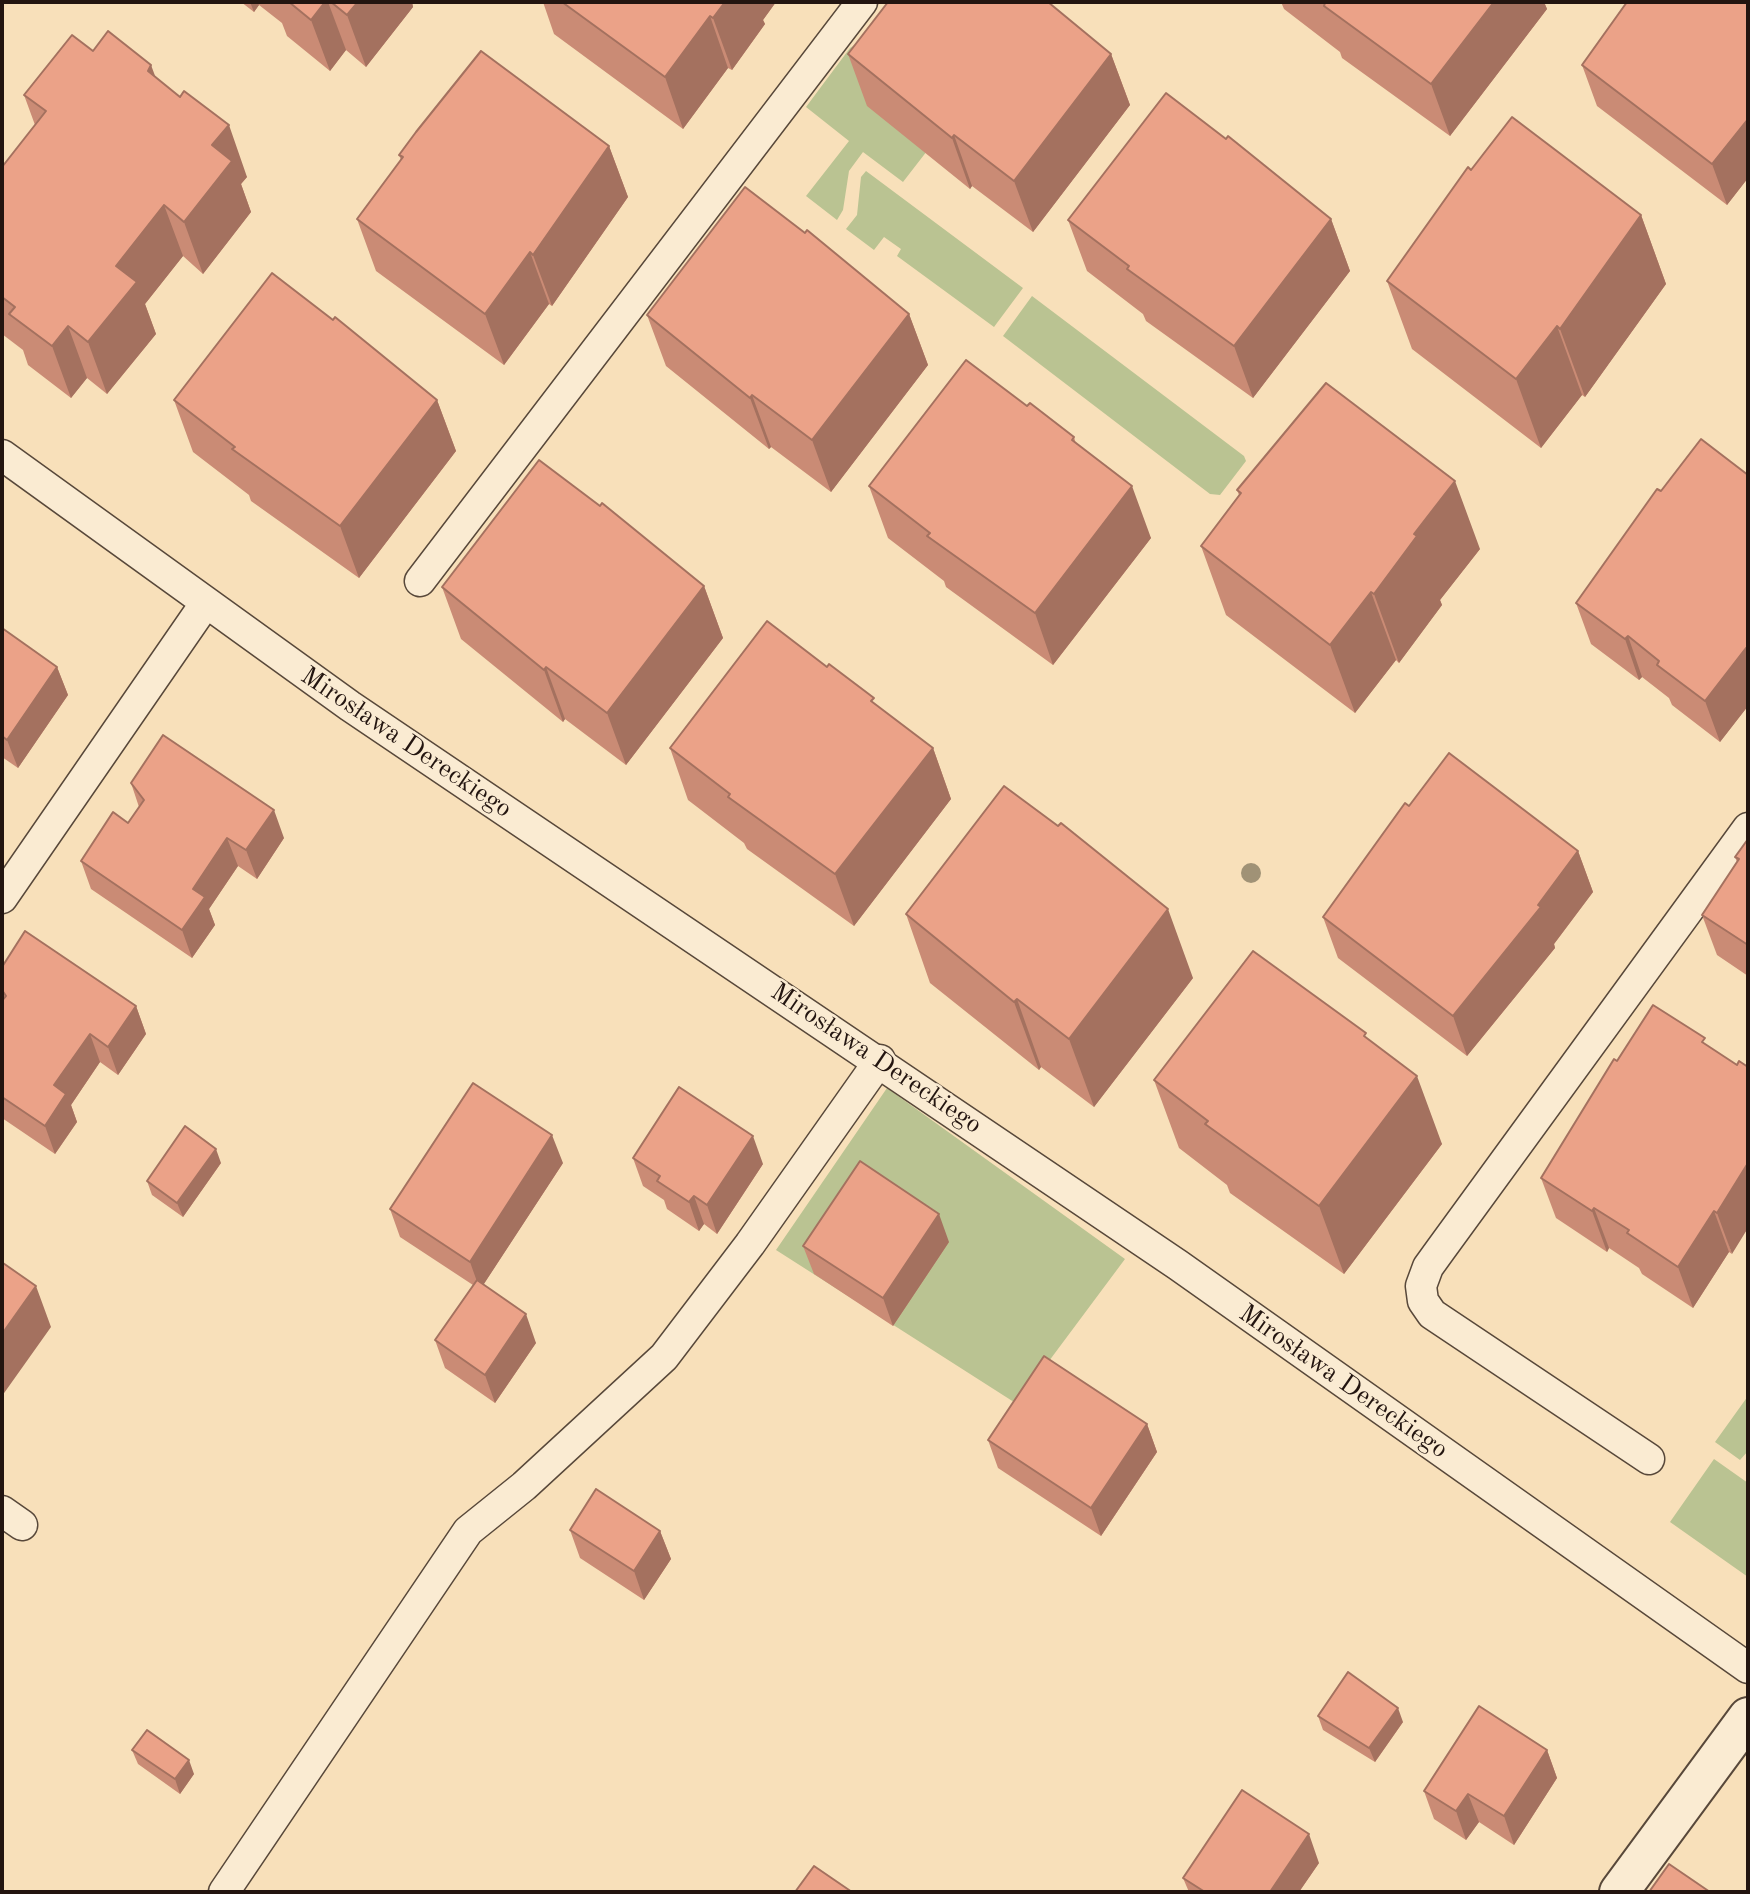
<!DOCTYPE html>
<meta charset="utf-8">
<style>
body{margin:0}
#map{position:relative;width:1750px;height:1894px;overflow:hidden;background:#f8e0ba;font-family:"Old Standard TT",serif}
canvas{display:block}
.frame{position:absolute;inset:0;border:4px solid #231510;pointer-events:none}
</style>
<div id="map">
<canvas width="1750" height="1894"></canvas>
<div class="frame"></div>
</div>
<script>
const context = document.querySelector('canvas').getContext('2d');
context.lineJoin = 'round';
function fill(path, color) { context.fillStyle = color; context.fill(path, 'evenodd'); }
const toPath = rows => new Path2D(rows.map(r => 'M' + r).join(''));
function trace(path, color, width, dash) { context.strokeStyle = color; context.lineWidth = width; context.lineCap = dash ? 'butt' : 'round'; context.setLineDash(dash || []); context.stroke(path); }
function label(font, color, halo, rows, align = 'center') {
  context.font = font + ' "Old Standard TT",serif'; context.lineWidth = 5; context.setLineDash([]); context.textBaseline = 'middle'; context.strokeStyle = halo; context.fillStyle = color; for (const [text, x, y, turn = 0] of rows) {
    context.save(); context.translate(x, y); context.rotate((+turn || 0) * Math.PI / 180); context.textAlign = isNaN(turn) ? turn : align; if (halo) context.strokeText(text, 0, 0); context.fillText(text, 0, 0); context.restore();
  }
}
fill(toPath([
 [858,43,927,151,903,182,863,152,849,171,843,210,837,220,806,196,849,141,806,107,850,48],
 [866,171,1023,288,994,327,897,256,901,249,884,237,874,250,846,229,857,215,861,177],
 [1032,296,1244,456,1246,461,1220,495,1210,494,1003,336],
 [887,1088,1125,1259,1017,1404,776,1250],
 [1748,1396,1748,1451,1740,1460,1715,1442],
 [1714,1459,1748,1483,1748,1577,1670,1522]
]), '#bac392');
const service = toPath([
 [2,455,350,706,1178,1265,1748,1668],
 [420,581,862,2],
 [2,898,205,604],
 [1649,1459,1432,1314,1423,1301,1421,1286,1428,1267,1441,1249,1748,828],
 [2,1511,22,1525],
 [224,1892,468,1531,524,1486,664,1357,750,1244,880,1060]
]);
const minor = toPath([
 [1619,1892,1748,1717]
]);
trace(service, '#58483a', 33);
trace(minor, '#58483a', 42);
trace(service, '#faebd2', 30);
trace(minor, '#faebd2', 38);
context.fillStyle = '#a09276';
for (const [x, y] of [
 [1251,873]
]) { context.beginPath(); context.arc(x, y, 10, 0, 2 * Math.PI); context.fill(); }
fill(toPath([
 [241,2,412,2,413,7,366,67,346,50,330,71,287,36,282,23,259,5,254,12],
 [543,2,776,2,763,20,765,24,732,70,728,68,683,129,554,34],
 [1281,2,1544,2,1547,9,1450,136,1342,58,1340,52,1284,9],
 [1748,2,1748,178,1727,205,1597,106,1582,65],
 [93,51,156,78,247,177,241,184,251,212,203,274,183,256,145,304,156,334,107,394,87,378,71,398,28,365,23,350,2,334,2,167,35,125,24,95],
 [848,54,1111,54,1130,105,1033,232,972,186,970,189,867,106],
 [609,146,628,197,552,306,549,304,504,365,376,271,357,219,401,160,399,155],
 [1471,170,1641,215,1666,284,1585,397,1582,395,1541,448,1412,349,1387,281],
 [1331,219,1350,271,1253,398,1146,321,1143,314,1087,271,1068,220],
 [805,233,909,314,928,365,831,492,771,447,769,449,666,366,647,315],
 [174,400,437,400,456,451,359,578,251,501,249,495,193,452],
 [1027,406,1074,437,1076,444,1151,538,1053,665,946,587,944,581,888,538,869,486],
 [1748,475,1748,706,1720,742,1672,705,1669,698,1642,677,1639,680,1591,644,1576,603,1661,491],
 [1237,490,1480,549,1440,600,1442,605,1399,663,1396,660,1355,713,1226,615,1201,546,1239,495],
 [704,586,723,638,626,765,565,719,563,722,461,639,442,587],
 [2,628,57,667,68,695,18,768,2,757],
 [877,706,933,748,951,799,854,926,747,849,744,843,688,800,670,748],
 [131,783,284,838,257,879,238,866,209,909,215,925,192,958,91,889,81,861,128,823,139,807],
 [1409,806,1578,851,1593,892,1554,944,1555,948,1467,1056,1338,958,1323,917],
 [1748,839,1748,976,1717,955,1702,915,1737,862,1735,857],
 [906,914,1193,978,1094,1107,1041,1067,1039,1070,930,983],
 [2,967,136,1006,146,1034,118,1075,100,1062,71,1105,77,1122,55,1154,2,1118],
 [1653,1005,1732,1254,1729,1252,1693,1308,1642,1274,1639,1268,1609,1248,1607,1252,1556,1218,1541,1178],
 [1369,1040,1442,1144,1344,1274,1230,1193,1227,1185,1179,1148,1154,1080],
 [633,1158,763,1164,717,1234,704,1224,699,1231,667,1209,664,1200,643,1186],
 [221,1163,183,1217,152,1195,147,1181],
 [563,1163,483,1285,536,1343,495,1403,445,1368,435,1340,473,1285,400,1237,390,1209],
 [949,1242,893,1326,814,1274,803,1246],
 [1147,1424,1157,1452,1101,1536,998,1468,988,1440],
 [570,1530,660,1531,671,1559,644,1600,580,1558],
 [1318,1716,1403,1722,1375,1762,1323,1730],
 [132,1750,194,1774,180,1794,138,1764],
 [1547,1750,1557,1778,1514,1845,1479,1822,1466,1840,1434,1819,1424,1791],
 [1319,1863,1299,1892,1189,1892,1183,1878]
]), '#ca8b75');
fill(toPath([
 [250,2,257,2,259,5,254,12],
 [325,2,328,2,346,50,330,71,311,20],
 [358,2,412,2,413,7,366,67,347,15],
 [725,2,776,2,763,20,765,24,732,70,713,18],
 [1494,2,1544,2,1547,9,1450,136,1431,84],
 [710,16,728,68,683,129,665,77],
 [1111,54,1130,105,1033,232,1014,181],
 [151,65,170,116,148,71],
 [1748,119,1748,178,1727,205,1712,164],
 [229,125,247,177,241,184,251,212,203,274,184,222,212,145],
 [954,135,972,186,970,189,952,138],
 [609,146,628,197,552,306,533,255],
 [164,205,183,256,145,304,156,334,107,394,88,342,116,266],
 [1641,215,1666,284,1585,397,1560,329],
 [1331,219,1350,271,1253,398,1234,346],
 [530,252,549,304,504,365,485,314],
 [909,314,928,365,831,492,812,440],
 [68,326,87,378,71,398,52,346],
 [1557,326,1582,395,1541,448,1516,379],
 [752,395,771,447,769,449,750,398],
 [437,400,456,451,359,578,340,526],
 [1455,481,1480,549,1440,600,1442,605,1399,663,1374,594,1414,534],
 [1132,486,1151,538,1053,665,1035,613],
 [704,586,723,638,626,765,607,713],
 [1371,592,1396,660,1355,713,1330,645],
 [1628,636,1642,677,1639,680,1625,639],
 [1746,648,1748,653,1748,706,1720,742,1705,701],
 [57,667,68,695,18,768,7,740],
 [546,667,565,719,563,722,544,670],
 [933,748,951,799,854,926,835,874],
 [274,810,284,838,257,879,246,850],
 [227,838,238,866,209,909,215,925,192,958,182,930,193,889],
 [1578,851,1593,892,1554,944,1555,948,1467,1056,1453,1016],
 [1168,909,1193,978,1094,1107,1069,1039],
 [1017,999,1041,1067,1039,1070,1014,1002],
 [136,1006,146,1034,118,1075,108,1047],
 [90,1034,100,1062,71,1105,77,1122,55,1154,45,1126,54,1085],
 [1417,1076,1442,1144,1344,1274,1319,1206],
 [552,1135,563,1163,480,1290,470,1262],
 [753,1136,763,1164,717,1234,707,1205],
 [216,1149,221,1163,183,1217,177,1203],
 [1748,1163,1748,1228,1732,1254,1717,1213],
 [694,1196,704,1224,699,1231,689,1202],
 [1594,1208,1609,1248,1607,1252,1592,1211],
 [1714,1211,1729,1252,1693,1308,1678,1267],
 [939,1214,949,1242,893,1326,883,1298],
 [36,1286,51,1327,2,1396,2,1334],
 [526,1314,536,1343,495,1403,485,1375],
 [1147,1424,1157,1452,1101,1536,1091,1508],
 [660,1531,671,1559,644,1600,634,1571],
 [1398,1708,1403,1722,1375,1762,1369,1748],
 [1547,1750,1557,1778,1514,1845,1504,1816],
 [189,1760,194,1774,180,1794,175,1779],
 [1468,1794,1479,1822,1466,1840,1456,1811],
 [1309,1834,1319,1863,1299,1892,1270,1892]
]), '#a4715f');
const building = toPath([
 [289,2,325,2,311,20,289,2],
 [331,2,358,2,347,15,331,2],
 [562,2,725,2,713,18,710,16,665,77,562,2],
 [888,2,1048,2,1111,54,1014,181,954,135,952,138,848,54,888,2],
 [1323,2,1494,2,1431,84,1324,6,1325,3,1323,2],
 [1627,2,1748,2,1748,119,1712,164,1582,65,1627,2],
 [108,31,151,65,148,71,180,97,184,91,229,125,212,145,232,161,184,222,164,205,116,266,137,282,88,342,68,326,52,346,9,314,15,307,2,297,2,167,46,111,24,95,72,35,93,51,108,31],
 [481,51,609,146,533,255,530,252,485,314,357,219,403,157,399,155,416,132,481,51],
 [1166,93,1226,139,1228,136,1331,219,1234,346,1127,269,1129,266,1068,220,1166,93],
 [1512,117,1641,215,1560,329,1557,326,1516,379,1387,281,1468,167,1471,170,1512,117],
 [745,187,805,233,807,230,909,314,812,440,752,395,750,398,647,315,745,187],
 [272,273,333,320,335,317,437,400,340,526,232,449,235,447,174,400,272,273],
 [966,360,1027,406,1030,403,1074,437,1072,440,1132,486,1035,613,927,536,930,533,869,486,966,360],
 [1326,383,1455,481,1414,534,1417,536,1374,594,1371,592,1330,645,1201,546,1241,493,1237,490,1326,383],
 [1701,439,1748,475,1747,480,1748,481,1748,650,1746,648,1705,701,1657,665,1659,661,1628,636,1625,639,1576,603,1657,489,1661,491,1701,439],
 [539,460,600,506,602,503,704,586,607,713,546,667,544,670,442,587,539,460],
 [767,621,827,667,829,664,874,698,871,701,933,748,835,874,728,797,730,794,670,748,767,621],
 [2,628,57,667,7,740,2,736,2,628],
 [163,735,274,810,246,850,227,838,193,889,205,897,182,930,81,861,113,812,128,823,144,800,131,783,163,735],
 [1449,753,1578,851,1538,905,1541,907,1453,1016,1323,917,1405,803,1409,806,1449,753],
 [1004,786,1058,826,1061,823,1168,909,1069,1039,1017,999,1014,1002,906,914,1004,786],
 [1748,839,1748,945,1702,915,1739,859,1735,857,1748,839],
 [25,931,136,1006,108,1047,90,1034,54,1085,66,1094,45,1126,2,1097,2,1001,6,996,2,990,2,967,25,931],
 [1253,951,1366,1033,1364,1036,1417,1076,1319,1206,1205,1124,1208,1121,1154,1080,1253,951],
 [1653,1005,1705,1038,1702,1042,1737,1065,1739,1061,1748,1067,1748,1163,1717,1213,1714,1211,1678,1267,1627,1233,1629,1230,1594,1208,1592,1211,1541,1178,1614,1059,1617,1061,1653,1005],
 [473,1083,552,1135,470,1262,390,1209,473,1083],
 [679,1087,753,1136,707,1205,694,1196,689,1202,657,1181,660,1176,633,1158,679,1087],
 [185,1126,216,1149,177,1203,147,1181,185,1126],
 [860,1161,939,1214,883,1298,803,1246,860,1161],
 [3,1263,36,1286,2,1334,2,1265,3,1263],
 [477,1280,526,1314,485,1375,435,1340,477,1280],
 [1044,1356,1147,1424,1091,1508,988,1440,1044,1356],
 [596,1489,660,1531,634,1571,570,1530,596,1489],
 [1348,1672,1398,1708,1369,1748,1318,1716,1348,1672],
 [1479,1706,1547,1750,1504,1816,1468,1794,1456,1811,1424,1791,1479,1706],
 [147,1730,189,1760,175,1779,132,1750,147,1730],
 [1242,1790,1309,1834,1270,1892,1205,1892,1183,1878,1242,1790],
 [1669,1864,1710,1892,1649,1892,1669,1864],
 [814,1866,852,1892,795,1892,814,1866]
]);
fill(building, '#eba288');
trace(building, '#a4715f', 2);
label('26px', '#231510', '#faebd2', [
 ["Mirosława Dereckiego",406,743,34],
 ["Mirosława Dereckiego",876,1059,34],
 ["Mirosława Dereckiego",1343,1382,35]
]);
</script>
